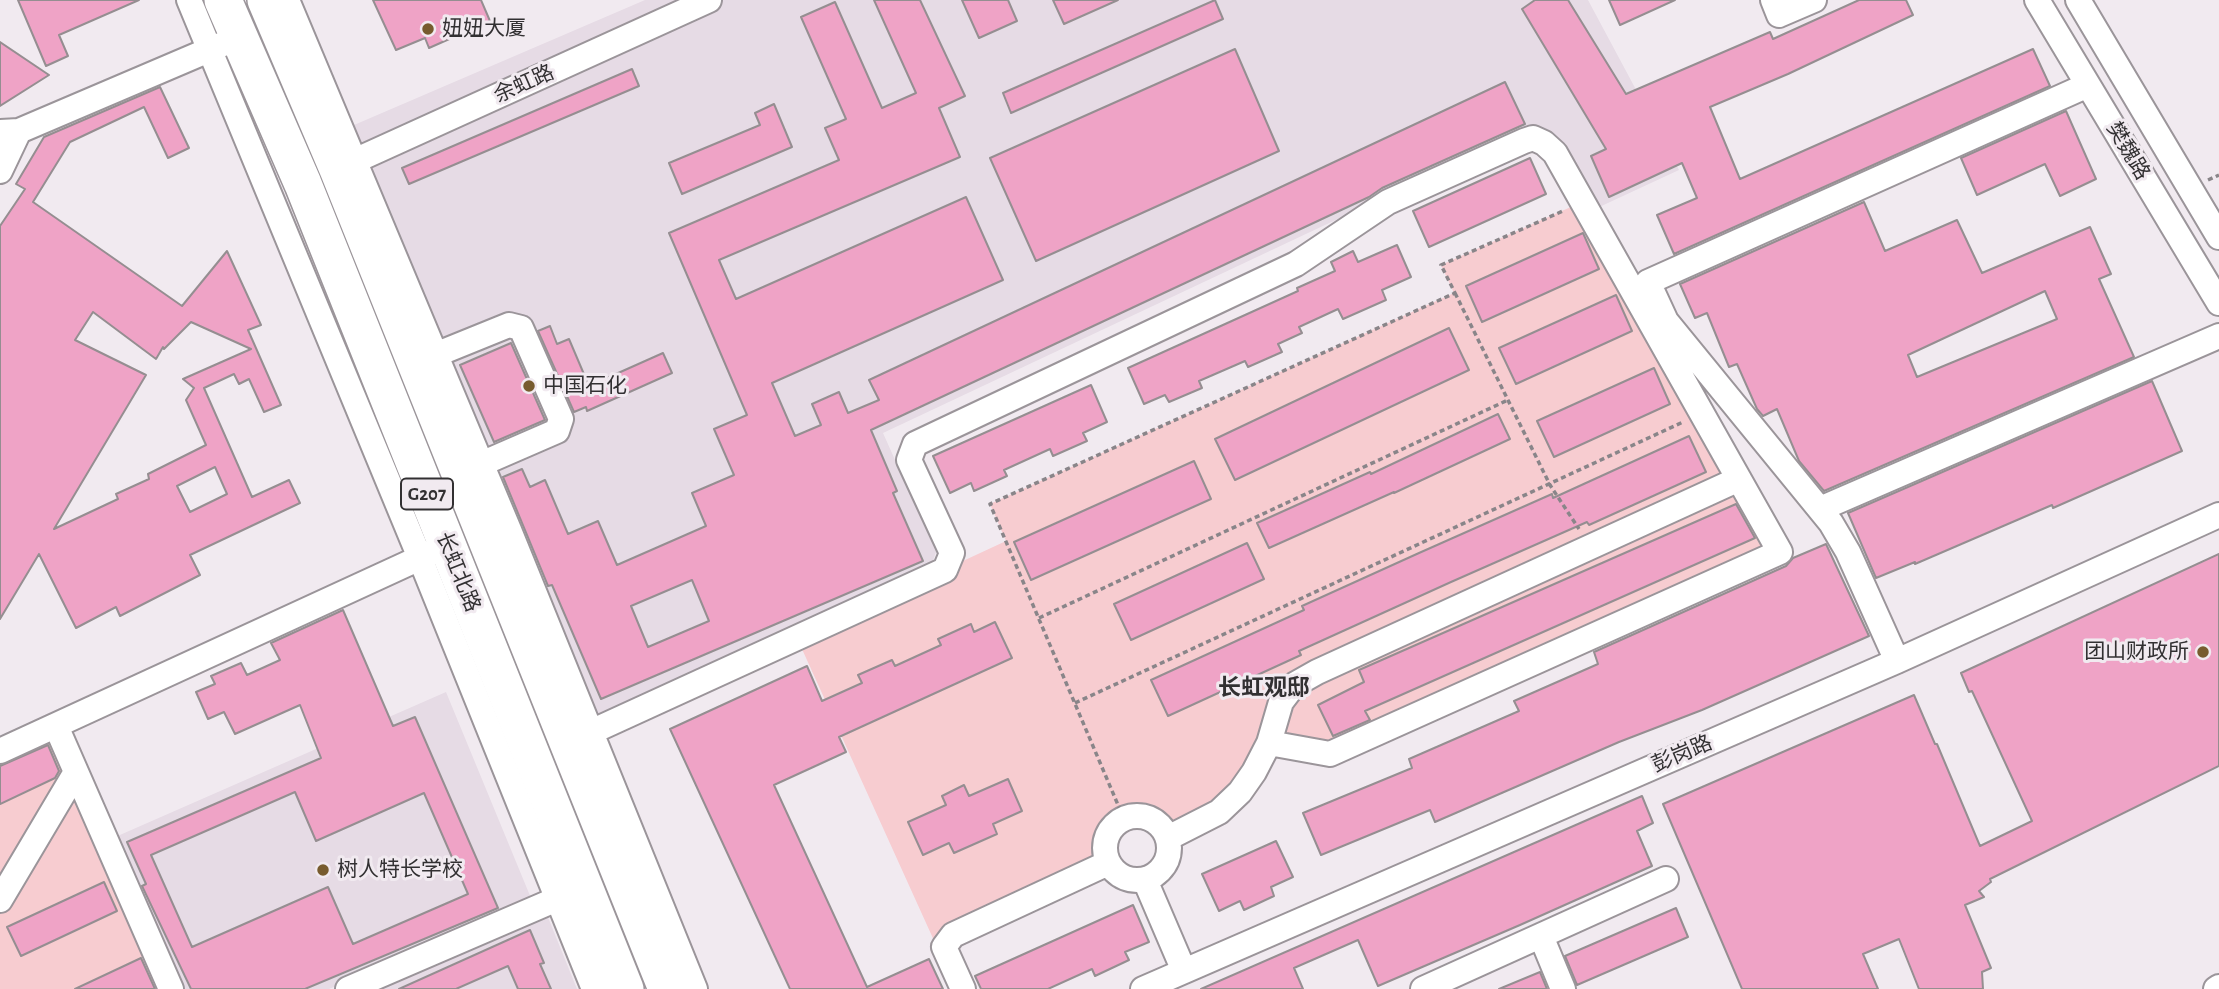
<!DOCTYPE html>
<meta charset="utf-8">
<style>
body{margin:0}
canvas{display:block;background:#f1eaf0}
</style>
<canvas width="2219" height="989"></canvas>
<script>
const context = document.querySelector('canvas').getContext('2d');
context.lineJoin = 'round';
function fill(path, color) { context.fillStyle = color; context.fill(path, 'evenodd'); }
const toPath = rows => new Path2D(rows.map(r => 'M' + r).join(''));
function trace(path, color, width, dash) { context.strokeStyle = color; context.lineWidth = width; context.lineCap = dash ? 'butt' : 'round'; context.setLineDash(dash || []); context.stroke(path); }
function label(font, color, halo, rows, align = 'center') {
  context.font = font + ' "Alegreya Sans","Noto Sans SC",sans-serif'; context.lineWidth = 6; context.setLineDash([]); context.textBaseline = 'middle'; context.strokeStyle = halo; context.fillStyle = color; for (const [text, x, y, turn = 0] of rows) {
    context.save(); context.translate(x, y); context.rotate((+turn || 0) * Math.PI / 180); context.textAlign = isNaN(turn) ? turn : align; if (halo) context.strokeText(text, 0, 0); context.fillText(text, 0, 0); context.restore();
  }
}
fill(toPath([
 [645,0,1588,0,1679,170,1595,209,1550,132,1529,129,883,433,936,552,931,566,596,717,354,125],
 [446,692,533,903,329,989,176,989,113,838],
 [543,905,577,989,349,989]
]), '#e6dbe5');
fill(toPath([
 [1582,202,1780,552,1330,754,1269,743,1240,792,1163,828,1145,817,1124,819,1109,833,1105,853,936,945,797,638,1006,541,990,504,1454,293,1441,265],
 [40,719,57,741,166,989,0,989,0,737]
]), '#f7ccd0');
const building = toPath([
 [18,0,139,0,59,35,68,56,46,66,18,0],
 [373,0,481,0,490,21,429,48,425,38,396,50,373,0],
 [874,0,920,0,965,96,939,108,960,157,719,260,736,299,966,197,1003,280,772,383,795,436,821,425,812,404,839,392,848,413,879,400,869,380,1505,82,1525,124,1382,188,1369,197,871,430,897,491,893,493,923,561,601,699,552,585,548,586,503,477,522,469,530,487,545,480,568,534,598,521,617,565,706,526,692,493,734,475,714,429,747,415,669,233,839,160,825,128,846,119,801,17,835,2,882,108,916,93,874,0],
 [692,580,709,621,648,647,631,606,692,580],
 [962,0,1008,0,1017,21,979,38,962,0],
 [1053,0,1118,0,1064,24,1053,0],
 [1215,0,1223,19,1011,113,1003,93,1215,0],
 [1535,0,1568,0,1626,94,1770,32,1773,39,1859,0,1906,0,1913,15,1788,74,1710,107,1740,179,2033,49,2050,86,1674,254,1657,215,1697,198,1682,163,1609,197,1591,156,1606,149,1522,9,1535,0],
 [1609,0,1675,0,1620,25,1609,0],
 [0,42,49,75,0,106,0,42],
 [1235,49,1279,151,1036,261,990,158,1235,49],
 [632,69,639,86,409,184,402,168,632,69],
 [160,87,189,148,168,158,144,107,70,142,33,202,182,306,227,251,261,325,248,330,281,405,264,412,249,379,239,384,234,374,204,388,252,497,289,480,300,503,190,555,200,575,120,616,116,607,76,628,39,554,0,619,0,226,25,189,16,184,44,137,160,87],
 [93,312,156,359,163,347,164,349,191,322,251,349,183,379,194,388,186,400,206,445,148,474,149,479,116,494,118,499,54,529,146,375,75,340,93,312],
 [215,467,227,494,190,512,177,486,215,467],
 [774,104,792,147,682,194,669,163,760,125,755,113,774,104],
 [2066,111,2096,179,2060,196,2045,164,1977,195,1961,158,2066,111],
 [1530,158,1546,194,1429,247,1413,211,1530,158],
 [1864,202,1885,251,1957,220,1982,273,2090,227,2111,274,2099,279,2134,357,1824,491,1799,461,1777,409,1763,416,1757,409,1737,364,1729,367,1707,313,1695,318,1680,284,1864,202],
 [2045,291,2057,319,1917,377,1908,355,2045,291],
 [1583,233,1599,269,1482,322,1466,286,1583,233],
 [1397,245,1411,277,1382,290,1386,300,1343,319,1338,309,1299,327,1302,333,1278,344,1282,352,1248,367,1245,361,1199,381,1202,388,1169,402,1165,395,1144,404,1128,368,1298,291,1297,288,1335,271,1331,262,1353,251,1358,262,1397,245],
 [1616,295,1632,331,1516,384,1499,348,1616,295],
 [550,326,557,344,569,339,589,386,663,353,672,373,587,411,586,407,574,412,538,331,550,326],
 [1449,328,1469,370,1235,480,1215,439,1449,328],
 [511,343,545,420,494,442,460,365,511,343],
 [1654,368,1670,404,1554,457,1537,421,1654,368],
 [2152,381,2182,451,2053,508,2052,505,1915,564,1915,562,1876,578,1848,513,2152,381],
 [1091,385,1107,422,1083,433,1087,441,1053,456,1050,449,1004,470,1007,476,974,491,971,483,950,493,933,456,1091,385],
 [1498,414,1510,439,1394,493,1394,492,1269,548,1257,523,1370,472,1371,474,1498,414],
 [1689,436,1706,472,1589,525,1587,522,1451,582,1299,651,1301,655,1168,716,1151,680,1304,610,1302,606,1419,553,1552,494,1553,498,1689,436],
 [1194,461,1211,499,1031,580,1014,542,1194,461],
 [1736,504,1755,538,1365,711,1370,720,1333,736,1318,705,1364,682,1359,670,1736,504],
 [1247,543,1264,579,1131,640,1114,604,1247,543],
 [1826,544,1869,636,1702,710,1619,742,1435,822,1430,810,1321,855,1303,813,1412,768,1409,759,1519,711,1514,701,1598,664,1594,652,1786,566,1793,558,1826,544],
 [2219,554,2219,766,1990,879,1991,882,1979,891,1984,897,1965,905,1991,968,1982,972,1983,989,1919,989,1899,939,1863,954,1878,989,1742,989,1663,804,1914,695,1935,744,1937,744,1980,846,2032,821,1972,691,1969,692,1961,673,2219,554],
 [343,610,393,726,415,717,498,908,305,989,191,989,142,886,146,884,127,842,321,758,300,705,235,734,224,712,208,719,196,692,215,684,211,676,241,663,247,675,280,660,271,643,343,610],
 [295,792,316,841,424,793,468,894,353,944,328,887,192,947,151,855,295,792],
 [995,622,1012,658,839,737,846,752,774,785,867,987,929,959,943,989,790,989,670,729,807,666,822,701,862,683,858,675,892,660,895,666,941,645,938,639,971,624,974,632,995,622],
 [48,745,59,771,55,778,0,804,0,766,48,745],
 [1008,779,1022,811,993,824,997,834,954,853,949,843,923,855,908,822,946,805,942,796,964,785,969,796,1008,779],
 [1642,796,1653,823,1637,831,1652,866,1520,925,1378,986,1358,940,1294,968,1303,989,1201,989,1642,796],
 [1276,841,1293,877,1271,887,1274,896,1244,910,1240,901,1219,911,1202,874,1276,841],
 [104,882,117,911,21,956,7,927,104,882],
 [1133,905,1149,942,1125,952,1129,960,1095,976,1092,969,1048,989,981,989,975,976,1133,905],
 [1676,908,1688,937,1577,985,1565,956,1676,908],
 [530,930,544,963,540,964,551,989,518,989,508,966,456,989,399,989,530,930],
 [141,958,155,989,75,989,141,958],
 [1540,972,1547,989,1499,989,1540,972]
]);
fill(building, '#efa3c6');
trace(building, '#958e91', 2);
const minor = toPath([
 [189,0,420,558,594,989],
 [287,0,509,530,695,989],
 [1773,0,1779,15,1814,0],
 [2037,0,2219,303],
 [2078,0,2219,237],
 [0,132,19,131,223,44],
 [339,168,709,0],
 [0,171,19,131],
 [435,355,509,325,521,328,561,419,557,431,481,464],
 [1820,509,2219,336],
 [1897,661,1848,552,1831,523,1666,321,1648,282,2088,85],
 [56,726,171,989],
 [591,732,945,570,952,553,909,460,915,444,1296,264,1388,202,1524,141,1533,138,1544,143,1555,153,1780,552,1330,754,1269,743,1254,772,1240,792,1219,812,1168,838],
 [1269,743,1281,702,1294,685,1317,672,1739,479],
 [0,751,435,551],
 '1105 848a32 32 0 1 1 64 0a32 32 0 1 1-64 0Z',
 [1145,880,1184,971],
 [0,900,76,772],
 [1541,936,1563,989],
 [348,989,571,893],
 [963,989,944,947,953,935,1108,863],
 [1143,989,1897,661,2219,515],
 [1423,989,1666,879],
 [2216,989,2219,987]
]);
const highway = toPath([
 [223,0,303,184,625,989],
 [266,0,338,169,667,989]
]);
trace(minor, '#9b959a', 28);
trace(highway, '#9b959a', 40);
trace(toPath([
 [2208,180,2219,175],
 [1455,293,1550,485,1579,529],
 [1039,618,1508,400],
 [1075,703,1683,422],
 [1124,819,990,504,1455,293,1441,265,1563,211]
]), '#898589', 3.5, [5, 3.5]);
trace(minor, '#fff', 24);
trace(highway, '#fff', 37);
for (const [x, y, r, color] of [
 [428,29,7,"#775b2e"],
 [529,386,7,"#775b2e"],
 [2203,652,7,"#775b2e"],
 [323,870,7,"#775b2e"]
]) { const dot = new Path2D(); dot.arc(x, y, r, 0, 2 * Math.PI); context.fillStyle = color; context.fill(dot); trace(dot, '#f1eaf0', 2.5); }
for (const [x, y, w] of [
 [427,494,52]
]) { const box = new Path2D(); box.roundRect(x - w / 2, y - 15.5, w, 31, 5); context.fillStyle = '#f1eaf0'; context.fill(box); trace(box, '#323032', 2); }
label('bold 19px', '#323032', null, [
 ["G207",427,494]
]);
label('21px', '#323032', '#f1eaf0', [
 ["妞妞大厦",442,29],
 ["中国石化",543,386],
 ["团山财政所",2189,652,"right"],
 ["树人特长学校",337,870]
], 'left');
label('21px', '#323032', '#f1eaf0', [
 ["余虹路",524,84,-24],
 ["樊魏路",2128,151,59],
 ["长虹北路",458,572,68],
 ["彭岗路",1682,754,-23]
]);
label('bold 23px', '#323032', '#f1eaf0', [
 ["长虹观邸",1264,688]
]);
</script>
